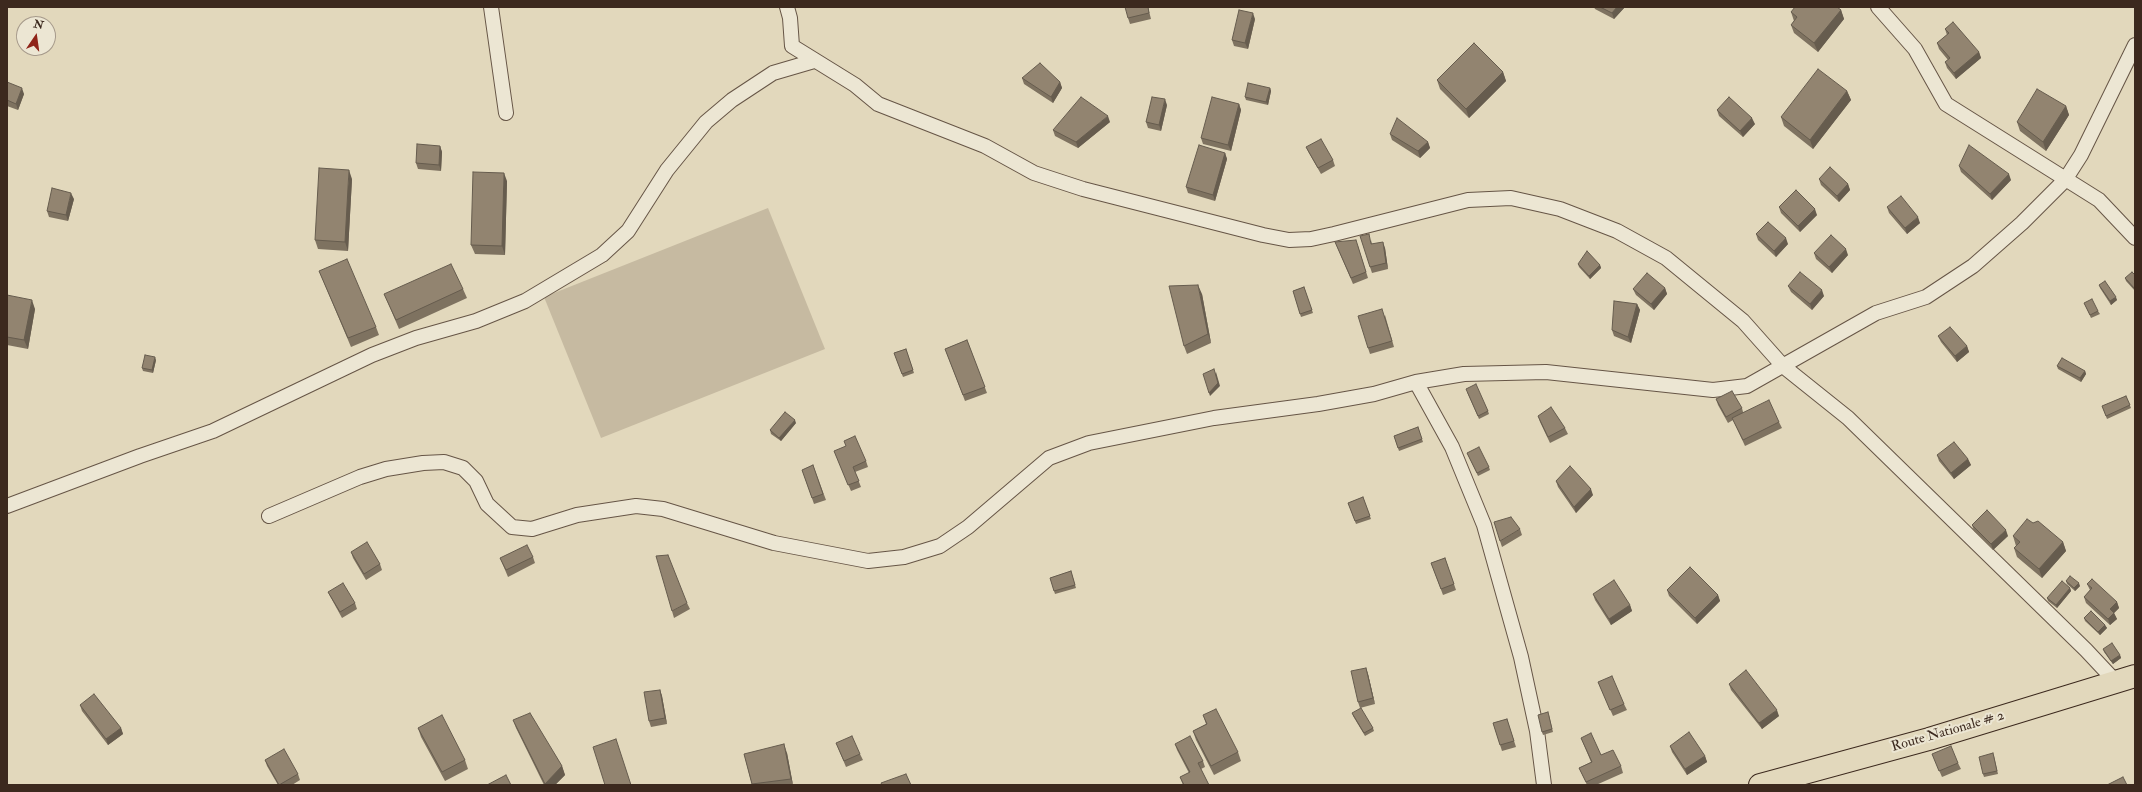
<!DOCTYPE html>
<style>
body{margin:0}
#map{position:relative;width:2142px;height:792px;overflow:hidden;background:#e2d8bc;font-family:"IM FELL Double Pica",serif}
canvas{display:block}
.frame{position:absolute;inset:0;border:8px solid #3c291e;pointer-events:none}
.north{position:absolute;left:16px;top:16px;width:40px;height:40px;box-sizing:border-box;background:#ece6d3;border:1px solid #a69a8b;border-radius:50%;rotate:13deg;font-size:11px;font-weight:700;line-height:16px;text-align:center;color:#3c291e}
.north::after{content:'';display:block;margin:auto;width:14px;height:18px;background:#8f2418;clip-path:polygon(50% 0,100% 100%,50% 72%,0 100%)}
</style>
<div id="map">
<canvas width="2142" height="792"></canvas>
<div class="frame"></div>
<div class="north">N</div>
</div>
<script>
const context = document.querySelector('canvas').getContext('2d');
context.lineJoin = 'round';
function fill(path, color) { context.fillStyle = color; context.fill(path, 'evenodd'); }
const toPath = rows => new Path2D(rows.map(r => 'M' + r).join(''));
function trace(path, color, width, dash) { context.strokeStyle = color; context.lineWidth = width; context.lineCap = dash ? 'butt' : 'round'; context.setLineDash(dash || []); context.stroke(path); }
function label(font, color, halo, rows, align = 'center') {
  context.font = font + ' "IM FELL Double Pica",serif'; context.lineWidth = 4; context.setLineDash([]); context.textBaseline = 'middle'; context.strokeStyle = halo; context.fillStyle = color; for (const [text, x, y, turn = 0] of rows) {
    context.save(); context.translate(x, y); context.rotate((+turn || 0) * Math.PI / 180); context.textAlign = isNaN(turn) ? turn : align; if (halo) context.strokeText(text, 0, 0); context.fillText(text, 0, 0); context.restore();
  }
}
fill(toPath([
 [768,208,825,349,601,438,544,297]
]), '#c6baa1');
const minor = toPath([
 [491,7,506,113],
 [787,7,790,18,792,46,855,85,878,104,985,146,1034,173,1083,189,1263,235,1289,240,1311,239,1334,234,1468,200,1511,198,1560,209,1617,231,1666,258,1743,321,1783,366,1848,418,2086,650,2116,682],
 [1878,7,1915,49,1946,104,2099,200,2135,238],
 [1416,382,1452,447,1484,525,1521,657,1537,731,1544,785],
 [7,506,140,456,213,431,372,355,416,338,476,321,525,301,602,255,628,231,667,170,706,122,732,100,773,73,814,61],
 [269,516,360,477,386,469,423,463,444,462,463,468,476,481,487,504,512,527,532,529,577,515,636,506,663,509,774,543,868,561,904,557,940,546,968,527,1049,458,1089,443,1214,418,1318,404,1374,394,1416,382,1464,374,1546,372,1713,390,1747,386,1876,313,1926,297,1973,266,2022,223,2065,180,2081,155,2135,45]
]);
const primary = toPath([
 [1760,785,1929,739,2135,676]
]);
trace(minor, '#665546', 16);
trace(primary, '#3c291e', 24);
trace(minor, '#ece6d3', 14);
trace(primary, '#e2d8bc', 22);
fill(toPath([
 [1148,7,1151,19,1130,24,1128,18],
 [1594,7,1625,7,1614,19,1595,9],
 [1841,10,1844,19,1818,52,1794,33,1791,25,1794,21,1791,12],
 [1255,19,1248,49,1234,46,1232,40],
 [1945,29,1979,52,1981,58,1956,79,1947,68,1945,62,1948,60,1939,49,1937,43,1947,35],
 [1503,72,1506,81,1469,118,1440,89,1437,80],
 [1022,78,1060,82,1062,88,1053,103,1024,84],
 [7,82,24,94,18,110,7,106],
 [1270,88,1271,91,1268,105,1246,100,1245,97],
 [1847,91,1851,100,1813,149,1784,126,1781,117],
 [1239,104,1241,110,1231,151,1203,144,1201,138],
 [1167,105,1161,131,1148,128,1146,122],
 [2066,106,2069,115,2046,151,2020,131,2017,122],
 [1717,110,1755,124,1743,137,1719,116],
 [1110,122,1078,148,1055,136,1053,130],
 [1390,134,1428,142,1430,148,1420,158,1392,140],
 [440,146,442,152,441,171,418,169,416,163],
 [1306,147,1333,160,1335,166,1321,174,1309,153],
 [1225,153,1227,159,1215,201,1188,193,1186,187],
 [1959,166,2011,180,1992,200,1961,172],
 [352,179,348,251,318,249,315,240],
 [1819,179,1848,184,1850,190,1839,202,1821,185],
 [507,181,505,255,475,254,471,245],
 [74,199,68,221,49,217,47,211],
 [1779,207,1817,215,1800,232,1781,213],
 [1887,207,1920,223,1907,234,1889,213],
 [1756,234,1788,244,1776,257,1758,240],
 [1371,240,1372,244,1385,248,1388,269,1372,273,1370,267],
 [1335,242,1358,246,1368,278,1353,284],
 [1814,253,1848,255,1832,273,1816,259],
 [1578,264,1600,265,1601,268,1590,279,1579,267],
 [319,271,376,327,379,335,351,347],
 [2135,275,2135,291,2126,281,2125,278],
 [2099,285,2117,300,2111,305,2100,288],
 [1788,286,1824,296,1812,310,1791,292],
 [1304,287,1313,313,1301,317,1293,291],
 [1665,288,1667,294,1654,310,1636,295,1633,289],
 [463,289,467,298,399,329,388,303,384,294],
 [1202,294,1211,343,1187,354,1184,346],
 [7,295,35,309,28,349,7,345],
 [2084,303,2098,311,2100,314,2091,318],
 [1637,304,1640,310,1631,343,1614,336,1612,330],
 [1385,315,1394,347,1370,354,1368,348],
 [1938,336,1967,346,1969,352,1957,362,1941,342],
 [967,340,987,393,965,401,945,349],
 [906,349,914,373,903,377,894,353],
 [156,360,153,373,143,371,142,368],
 [2057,366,2085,371,2086,374,2081,382,2058,369],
 [1467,392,1488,411,1489,414,1479,419],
 [2126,396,2131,408,2107,419,2102,406],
 [1716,399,1742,408,1743,412,1779,422,1782,428,1745,446,1733,420,1728,423,1718,405],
 [1538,416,1565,428,1568,434,1550,443,1540,422],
 [796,423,781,441,771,434,770,430],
 [1418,427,1423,442,1399,451,1394,436],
 [834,451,866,461,868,467,855,472,861,487,851,491],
 [1467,453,1489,467,1490,470,1478,476],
 [1937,455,1968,459,1971,465,1954,479,1939,461],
 [813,465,826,500,814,504,802,470],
 [1556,481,1593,495,1576,513,1558,487],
 [1363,497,1371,519,1356,524,1348,503],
 [2033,523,2063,542,2066,551,2042,578,2017,557,2014,548,2016,546,2013,536],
 [1972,525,2008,536,1993,550,1974,531],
 [1520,529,1522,535,1502,547,1500,541],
 [351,552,380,564,382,570,366,580,353,558],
 [533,557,535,563,508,577,500,558],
 [1445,558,1456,590,1443,595,1431,563],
 [1071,571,1076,588,1055,594,1050,578],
 [2066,581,2080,586,2075,591,2067,584],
 [2087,584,2117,602,2119,608,2114,613,2117,619,2110,625,2086,603,2084,597,2090,590],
 [2070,588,2071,591,2057,608,2048,601,2047,598],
 [1667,590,1718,595,1720,601,1697,624,1669,596],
 [328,592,355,603,357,609,342,618,331,598],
 [1593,594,1630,605,1632,611,1611,625,1595,600],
 [687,603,690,609,674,618,672,611],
 [2084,618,2105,625,2107,628,2100,635,2085,621],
 [2103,649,2120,655,2121,658,2113,664,2104,652],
 [1366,668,1368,674,1375,704,1360,708,1358,702],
 [1598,682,1624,704,1627,710,1613,716],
 [1729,684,1779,716,1762,729,1731,690],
 [660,690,662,696,667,724,651,727,649,721],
 [80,705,121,728,123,734,108,745,82,711],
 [1352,713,1373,728,1374,731,1365,736,1353,716],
 [1203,715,1238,752,1241,761,1214,775,1196,740,1193,731,1206,724],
 [1549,715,1553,732,1543,735,1542,732],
 [1507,719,1516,747,1502,751,1493,723],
 [513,720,562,766,565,775,555,785,544,785,516,728],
 [418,728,465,760,468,769,445,781,421,737],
 [1581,738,1601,755,1621,766,1623,773,1596,785,1587,785,1579,768,1591,762],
 [836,743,860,754,863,760,846,767],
 [1175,744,1203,761,1205,767,1201,769,1209,785,1183,785,1180,777,1189,773,1177,750],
 [1670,746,1705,756,1707,762,1687,775,1672,752],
 [787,753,793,785,752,785,744,754],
 [1932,754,1958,763,1961,769,1942,777],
 [1994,756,1998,774,1984,777,1983,774],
 [265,760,298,774,300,780,292,785,278,785,267,766]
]), '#7e7260');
fill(toPath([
 [1617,7,1625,7,1614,19,1612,13],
 [1841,10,1844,19,1818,52,1814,43],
 [1253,13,1255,19,1248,49,1245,43],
 [1979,52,1981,58,1956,79,1954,73],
 [1503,72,1506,81,1469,118,1466,109],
 [1060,82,1062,88,1053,103,1051,97],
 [22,88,24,94,18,110,16,104],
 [1270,88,1271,91,1268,105,1266,102],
 [1847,91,1851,100,1813,149,1810,140],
 [1165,99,1167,105,1161,131,1159,125],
 [1239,104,1241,110,1231,151,1228,145],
 [2066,106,2069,115,2046,151,2043,142],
 [1108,116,1110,122,1078,148,1076,142],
 [1752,118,1755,124,1743,137,1740,131],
 [1428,142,1430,148,1420,158,1418,151],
 [440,146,442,152,441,171,439,165],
 [1225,153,1227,159,1215,201,1213,195],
 [349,170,352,179,348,251,345,242],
 [504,173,507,181,505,255,502,246],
 [2009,174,2011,180,1992,200,1990,194],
 [1848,184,1850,190,1839,202,1837,196],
 [71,193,74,199,68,221,66,215],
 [1815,209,1817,215,1800,232,1798,226],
 [1918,217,1920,223,1907,234,1905,228],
 [1786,238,1788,244,1776,257,1774,251],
 [1383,242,1385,248,1388,269,1386,263],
 [1846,249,1848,255,1832,273,1829,267],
 [1600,265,1601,268,1590,279,1589,276],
 [1198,285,1202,294,1211,343,1208,334],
 [1665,288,1667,294,1654,310,1651,304],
 [1822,290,1824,296,1812,310,1810,304],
 [2116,297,2117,300,2111,305,2110,301],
 [32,300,35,309,28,349,24,340],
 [1637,304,1640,310,1631,343,1628,337],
 [1967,346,1969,352,1957,362,1955,356],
 [155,357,156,360,153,373,152,370],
 [2085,371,2086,374,2081,382,2080,378],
 [1216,372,1220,386,1210,396,1209,393],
 [795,420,796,423,781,441,779,438],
 [1968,459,1971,465,1954,479,1951,473],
 [1591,489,1593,495,1576,513,1574,507],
 [2006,530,2008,536,1993,550,1991,544],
 [2063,542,2066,551,2042,578,2039,569],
 [2079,583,2080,586,2075,591,2074,588],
 [2070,588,2071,591,2057,608,2056,605],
 [1718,595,1720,601,1697,624,1695,618],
 [2117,602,2119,608,2112,615,2110,609],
 [1630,605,1632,611,1611,625,1609,619],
 [2114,613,2117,619,2110,625,2108,619],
 [2105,625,2107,628,2100,635,2098,632],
 [2120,655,2121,658,2113,664,2111,661],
 [1366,668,1368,674,1375,704,1373,698],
 [660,690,662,696,667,724,665,718],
 [1777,710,1779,716,1762,729,1759,723],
 [121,728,123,734,108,745,106,739],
 [784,744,787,753,793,785,791,779],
 [1705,756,1707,762,1687,775,1685,769],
 [562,766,565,775,555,785,545,785,545,784]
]), '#665c4e');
const building = toPath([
 [1125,7,1148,7,1149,13,1128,18,1125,7],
 [1600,7,1617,7,1612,13,1600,7],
 [1795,7,1837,7,1841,10,1814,43,1791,25,1797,17,1791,12,1795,7],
 [1239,10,1253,13,1245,43,1232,40,1239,10],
 [1953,22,1979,52,1954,73,1945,62,1950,58,1937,43,1949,33,1945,29,1953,22],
 [1474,43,1503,72,1466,109,1437,80,1474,43],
 [1040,63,1060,82,1051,97,1022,78,1040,63],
 [1818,69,1847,91,1810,140,1781,117,1818,69],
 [7,82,22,88,16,104,7,100,7,82],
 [1248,83,1270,88,1266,102,1245,97,1248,83],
 [2037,89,2066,106,2043,142,2017,122,2037,89],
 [1081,97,1108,116,1076,142,1053,130,1081,97],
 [1152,97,1165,99,1159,125,1146,122,1152,97],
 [1212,97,1239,104,1228,145,1201,138,1212,97],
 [1729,97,1752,118,1740,131,1717,110,1729,97],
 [1397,118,1428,142,1418,151,1390,134,1397,118],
 [1321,139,1333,160,1318,168,1306,147,1321,139],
 [417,144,440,146,439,165,416,163,417,144],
 [1199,145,1225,153,1213,195,1186,187,1199,145],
 [1969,145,2009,174,1990,194,1959,166,1969,145],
 [1830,167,1848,184,1837,196,1819,179,1830,167],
 [319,168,349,170,345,242,315,240,319,168],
 [473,172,504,173,502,246,471,245,473,172],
 [52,188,71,193,66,215,47,211,52,188],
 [1796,190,1815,209,1798,226,1779,207,1796,190],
 [1901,196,1918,217,1905,228,1887,207,1901,196],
 [1768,222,1786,238,1774,251,1756,234,1768,222],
 [1369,234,1371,244,1383,242,1386,263,1370,267,1360,236,1369,234],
 [1831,235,1846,249,1829,267,1814,253,1831,235],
 [1356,240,1366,272,1351,278,1335,242,1356,240],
 [1587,251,1600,265,1589,276,1578,264,1587,251],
 [347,259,376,327,348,338,319,271,347,259],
 [451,264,463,289,396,320,384,294,451,264],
 [1800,272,1822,290,1810,304,1788,286,1800,272],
 [2132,272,2135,275,2135,289,2125,278,2132,272],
 [1647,273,1665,288,1651,304,1633,289,1647,273],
 [2105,281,2116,297,2110,301,2099,285,2105,281],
 [1198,285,1208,334,1184,346,1169,286,1198,285],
 [1304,287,1312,310,1300,314,1293,291,1304,287],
 [7,295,32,300,24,340,7,337,7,295],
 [2092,299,2098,311,2090,315,2084,303,2092,299],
 [1614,301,1637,304,1628,337,1612,330,1614,301],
 [1382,309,1392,341,1368,348,1358,316,1382,309],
 [1950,327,1967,346,1955,356,1938,336,1950,327],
 [967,340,985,387,963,395,945,349,967,340],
 [906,349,913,370,902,374,894,353,906,349],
 [145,355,155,357,152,370,142,368,145,355],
 [2062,358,2085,371,2080,378,2057,366,2062,358],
 [1214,369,1218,383,1209,393,1203,374,1214,369],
 [1476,384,1488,411,1478,416,1466,389,1476,384],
 [1732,391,1742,408,1726,417,1716,399,1732,391],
 [2126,396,2130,405,2106,416,2102,406,2126,396],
 [1769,400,1779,422,1743,440,1732,418,1769,400],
 [1551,407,1565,428,1548,437,1538,416,1551,407],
 [785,412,795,420,779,438,770,430,785,412],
 [1418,427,1422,439,1398,448,1394,436,1418,427],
 [855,436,866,461,853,467,859,481,848,485,834,451,846,446,844,441,855,436],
 [1954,442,1968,459,1951,473,1937,455,1954,442],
 [1479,447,1489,467,1477,473,1467,453,1479,447],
 [813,465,823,494,812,498,802,470,813,465],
 [1570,466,1591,489,1574,507,1556,481,1570,466],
 [1363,497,1370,516,1355,521,1348,503,1363,497],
 [1987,510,2006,530,1991,544,1972,525,1987,510],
 [1511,517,1520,529,1500,541,1494,522,1511,517],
 [2027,519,2033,523,2038,521,2063,542,2039,569,2014,548,2020,542,2013,536,2027,519],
 [367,542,380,564,364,574,351,552,367,542],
 [527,545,533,557,506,570,500,558,527,545],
 [668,555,687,603,672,611,656,556,668,555],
 [1445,558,1454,584,1441,589,1431,563,1445,558],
 [1690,567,1718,595,1695,618,1667,590,1690,567],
 [1071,571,1075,585,1054,591,1050,578,1071,571],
 [2070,576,2079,583,2074,588,2066,581,2070,576],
 [2092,579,2117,602,2110,609,2114,613,2108,619,2084,597,2092,588,2087,584,2092,579],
 [1614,580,1630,605,1609,619,1593,594,1614,580],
 [2062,581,2070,588,2056,605,2047,598,2062,581],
 [343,583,355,603,340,612,328,592,343,583],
 [2091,611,2105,625,2098,632,2084,618,2091,611],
 [2112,643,2120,655,2111,661,2103,649,2112,643],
 [1366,668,1373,698,1358,702,1351,671,1366,668],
 [1746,670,1777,710,1759,723,1729,684,1746,670],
 [1612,676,1624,704,1610,710,1598,682,1612,676],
 [660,690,665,718,649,721,644,692,660,690],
 [94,694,121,728,106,739,80,705,94,694],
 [1361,708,1373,728,1364,733,1352,713,1361,708],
 [1216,709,1238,752,1211,766,1193,731,1207,724,1203,715,1216,709],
 [1548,712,1552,729,1542,732,1538,715,1548,712],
 [530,713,562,766,545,784,513,720,530,713],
 [442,715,465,760,442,772,418,728,442,715],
 [1507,719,1514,741,1500,745,1493,723,1507,719],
 [1689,732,1705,756,1685,769,1670,746,1689,732],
 [1591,733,1601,755,1613,750,1621,766,1586,782,1579,768,1592,762,1581,738,1591,733],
 [852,736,860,754,844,761,836,743,852,736],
 [1190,736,1203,761,1198,763,1209,785,1184,785,1180,777,1190,772,1175,744,1190,736],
 [616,739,631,785,605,785,593,747,616,739],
 [784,744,791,779,752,784,744,754,784,744],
 [1951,746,1958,763,1939,771,1932,754,1951,746],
 [284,749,298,774,279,785,265,760,284,749],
 [1993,753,1997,771,1983,774,1979,757,1993,753],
 [906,774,911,785,882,785,881,783,906,774],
 [506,775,511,785,487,785,506,775],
 [2123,777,2127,785,2107,785,2123,777]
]);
fill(building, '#928470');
trace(building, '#665c4e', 1);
label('14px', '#3c291e', '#ece6d3', [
 ["Route Nationale # 2",1948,732,-16]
]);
</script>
